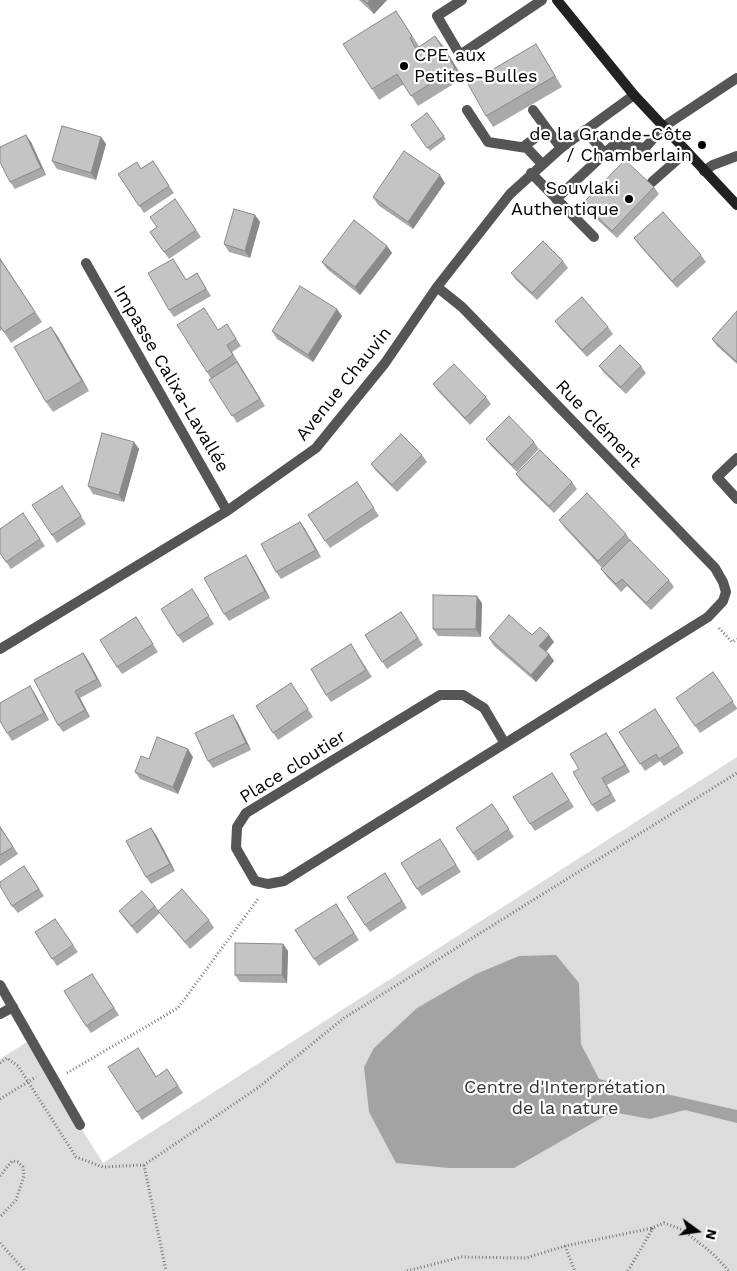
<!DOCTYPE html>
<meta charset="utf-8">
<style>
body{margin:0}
#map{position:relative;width:737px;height:1271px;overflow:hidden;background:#fff;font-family:"Work Sans",sans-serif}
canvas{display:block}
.north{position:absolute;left:672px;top:1206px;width:50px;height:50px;-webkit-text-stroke:4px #fff;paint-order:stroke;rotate:104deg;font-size:14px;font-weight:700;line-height:20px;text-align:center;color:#000}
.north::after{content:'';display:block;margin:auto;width:18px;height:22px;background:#000;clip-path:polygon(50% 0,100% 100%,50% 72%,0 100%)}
</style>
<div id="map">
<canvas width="737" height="1271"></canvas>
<div class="north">N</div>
</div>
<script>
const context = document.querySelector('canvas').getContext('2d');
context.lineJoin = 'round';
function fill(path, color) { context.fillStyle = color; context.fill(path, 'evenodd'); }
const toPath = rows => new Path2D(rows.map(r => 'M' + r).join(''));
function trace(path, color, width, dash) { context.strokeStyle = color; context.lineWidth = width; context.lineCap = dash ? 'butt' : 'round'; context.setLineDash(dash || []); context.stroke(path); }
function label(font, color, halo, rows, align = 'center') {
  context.font = font + ' "Work Sans",sans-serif'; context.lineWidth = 4.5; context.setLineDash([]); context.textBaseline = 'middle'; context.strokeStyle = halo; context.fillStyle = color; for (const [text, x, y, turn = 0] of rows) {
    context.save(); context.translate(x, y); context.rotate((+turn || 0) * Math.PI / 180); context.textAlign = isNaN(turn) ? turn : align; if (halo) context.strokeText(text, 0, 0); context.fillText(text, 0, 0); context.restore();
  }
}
fill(toPath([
 [737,757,737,1271,0,1271,0,1059,27,1042,103,1163]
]), '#dcdcdc');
fill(toPath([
 [556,955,579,983,581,1044,599,1079,737,1110,737,1123,685,1110,650,1119,612,1112,514,1168,449,1168,396,1163,369,1112,364,1067,374,1048,417,1008,476,974,519,956]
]), '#a3a3a3');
trace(toPath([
 [719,628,732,642,737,639],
 [0,1063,7,1058,18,1066,76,1157,103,1167,144,1165,259,1087,344,1018,737,773],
 [67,1073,178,1008,258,899],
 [0,1099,36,1077],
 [144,1165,166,1271],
 [0,1176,12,1161,18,1162,23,1167,24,1176,16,1200,0,1217],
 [0,1243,25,1271],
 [565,1246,575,1271],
 [407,1271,461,1257,526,1258,565,1246,653,1228,650,1229,664,1223,683,1230,713,1254,729,1271],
 [628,1271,653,1228]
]), '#777', 3, [1, 2.5]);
trace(toPath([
 [462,0,437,16,460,55,542,0],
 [467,110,488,142,527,148,542,164],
 [533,110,561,148],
 [585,130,605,154],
 [523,147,547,129],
 [704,171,713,165,737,156],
 [531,173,594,237],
 [652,182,686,152],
 [556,199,615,144,645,148,663,127],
 [737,458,717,477,737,499],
 [0,1014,13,1007]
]), '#555', 10);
trace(toPath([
 [663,127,737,78],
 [86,263,227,511],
 [437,287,462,307,715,568,723,582,726,592,723,601,708,617,284,881,268,884,255,881,236,848,237,827,246,813,440,695,463,695,484,708,504,742],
 [0,649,227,511,316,448,385,363,437,287,510,194,561,148,634,95],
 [0,985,80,1125]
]), '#555', 10);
trace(toPath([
 [557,0,634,95,737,205]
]), '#222', 10);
fill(toPath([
 [359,0,387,0,374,14],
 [396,11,419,46,443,46,463,78,418,106,404,84,379,100,372,89],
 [543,55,562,87,493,127,486,116],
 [427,113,446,139,430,151,411,125],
 [101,137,106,144,96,180,57,169,52,161],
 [31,142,46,175,15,189,10,182],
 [153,161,174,193,144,213,118,174,141,168],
 [445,183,413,229,378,205,373,197],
 [654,187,659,194,617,238,588,211,584,203],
 [175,199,201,237,169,259,150,232,157,227],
 [255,215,260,222,250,258,229,252,224,244],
 [634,238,701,255,706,262,677,288,639,245],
 [387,246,392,253,360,295,327,269,322,262],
 [0,258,42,322,11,343,2,329,0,331],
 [563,261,568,268,537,300,516,280,511,273],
 [178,266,186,280,197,273,211,296,174,317,169,310],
 [737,311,737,364,717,346,712,339],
 [342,316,313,362,277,339,272,331],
 [555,321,608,327,613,334,587,357,560,328],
 [227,324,241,346,232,352,265,406,237,423,207,372,219,330],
 [51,327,58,337,89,391,53,412,46,402],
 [599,366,641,366,646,373,626,394,604,373],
 [433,384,486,397,491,404,470,425,438,391],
 [486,439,534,442,539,449,517,472,491,446],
 [134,442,139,449,124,502,93,494,88,486],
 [422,455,427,462,397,492,376,471,371,464],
 [516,474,572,482,577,489,554,513,521,481],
 [357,482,379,516,330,548,308,515],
 [62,486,86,524,57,543,52,535],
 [23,513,45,546,11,569,0,553],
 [559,520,626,534,631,541,669,580,674,587,651,610,627,586,621,592,606,576,601,569,602,568,564,527],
 [300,522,305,529,321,557,281,579,276,572],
 [251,563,270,598,229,621,224,614],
 [192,589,214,624,183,643,178,636],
 [482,603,481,637,438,636,433,629],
 [401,612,423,645,387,669,365,635],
 [136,617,158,652,122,674,117,667],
 [532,635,554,642,546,652,549,654,554,661,536,682,494,646,489,638],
 [351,644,372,677,331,702,326,695],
 [83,653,88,660,102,686,80,698,90,717,63,732,58,725],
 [713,672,737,708,737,709,700,733,676,698],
 [291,683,313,717,278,740,256,706],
 [30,686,35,694,49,720,12,741,7,733],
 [655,709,684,753,664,766,660,761,645,771,619,732],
 [233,715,238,723,251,750,213,768,208,761],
 [611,740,630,772,607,785,616,801,597,812,592,805,579,769],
 [193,757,178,794,140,779,135,772,149,759],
 [552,773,574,807,535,831,530,824],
 [492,804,514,837,478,861,456,828],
 [0,826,18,854,0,866],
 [151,828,156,835,175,871,151,884,146,877],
 [440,839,461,872,422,896,417,889],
 [24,866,44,896,18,913,12,906],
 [385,873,407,908,370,932,365,925],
 [336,904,359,940,319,966,314,959],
 [155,906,158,910,209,920,214,928,190,949,160,913,137,934,124,918,119,911],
 [55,919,78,952,57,966,35,932],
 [283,944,288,951,287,983,240,982,235,975],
 [92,974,119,1015,91,1033,86,1026],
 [143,1055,156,1076,172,1076,183,1093,142,1120,137,1112]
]), '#a9a9a9');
fill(toPath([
 [370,0,387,0,374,14,367,3],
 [435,36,443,46,463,78,455,68],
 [26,135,31,142,46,175,41,168],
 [101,137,106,144,96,180,91,173],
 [440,175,445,183,413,229,408,222],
 [255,215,260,222,250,258,245,251],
 [387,246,392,253,360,295,355,287],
 [337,309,342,316,313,362,308,355],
 [51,327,58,337,89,391,82,381],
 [134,442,139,449,124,502,119,495],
 [300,522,305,529,321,557,316,550],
 [246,555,251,563,270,598,265,591],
 [477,596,482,603,481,637,476,629],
 [549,635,554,642,544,653,539,646],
 [83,653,88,660,102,686,97,679],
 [549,654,554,661,536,682,531,675],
 [30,686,35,694,49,720,44,713],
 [75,691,80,698,90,717,85,710],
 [233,715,238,723,251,750,246,743],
 [606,733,611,740,630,772,625,765],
 [188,749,193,757,178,794,173,787],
 [151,828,156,835,175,871,170,864],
 [283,944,288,951,287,983,282,975]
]), '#898989');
const building = toPath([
 [363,0,370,0,367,3,363,0],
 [396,11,412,36,410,38,416,49,435,36,455,68,411,96,397,74,372,89,343,44,396,11],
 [536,44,555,76,486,116,468,84,536,44],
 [427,113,444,136,427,148,411,125,427,113],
 [62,126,101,137,91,173,52,161,62,126],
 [26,135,41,168,10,182,0,162,0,147,26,135],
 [404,151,440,175,408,222,373,197,404,151],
 [625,160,654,187,612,231,583,203,625,160],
 [153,161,169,186,139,206,118,174,137,162,141,169,153,161],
 [175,199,196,230,164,252,150,232,157,227,150,217,175,199],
 [234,209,255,215,245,251,224,244,234,209],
 [663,212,701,255,672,281,634,238,663,212],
 [354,220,387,246,355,287,322,262,354,220],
 [543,241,563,261,532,293,511,273,543,241],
 [0,259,35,312,4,332,0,326,0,259],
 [173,259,186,280,197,273,206,289,169,310,148,273,173,259],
 [300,286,337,309,308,355,272,331,300,286],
 [582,297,608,327,582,350,555,321,582,297],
 [204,308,218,330,227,324,236,339,227,345,233,355,207,372,177,325,204,308],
 [737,311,737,362,712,339,737,311],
 [51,327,82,381,46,402,14,347,51,327],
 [620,345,641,366,621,387,599,366,620,345],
 [237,362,260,399,232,416,209,380,237,362],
 [454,364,486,397,465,418,433,384,454,364],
 [509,416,534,442,512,465,486,439,509,416],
 [102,433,134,442,119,495,88,486,102,433],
 [401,434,422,455,392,485,371,464,401,434],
 [540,450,572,482,549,506,516,474,540,450],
 [357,482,374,508,325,541,308,515,357,482],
 [62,486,81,516,52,535,32,505,62,486],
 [587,493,626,534,598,561,559,520,587,493],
 [23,513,40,539,6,562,0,553,0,529,23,513],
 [300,522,316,550,276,572,261,544,300,522],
 [630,540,669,580,646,603,622,579,616,584,601,569,630,540],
 [246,555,265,591,224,614,204,578,246,555],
 [192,589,209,616,178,636,161,609,192,589],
 [433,595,477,596,476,629,433,629,433,595],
 [401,612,418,638,382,662,365,635,401,612],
 [509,615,532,635,540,627,549,635,539,646,549,654,531,675,489,638,509,615],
 [136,617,153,644,117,667,100,640,136,617],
 [351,644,366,670,326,695,311,669,351,644],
 [83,653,97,679,75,691,85,710,58,725,34,680,83,653],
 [713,672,733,701,695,726,676,698,713,672],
 [291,683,308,709,273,733,256,706,291,683],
 [30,686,44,713,7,733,0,721,0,703,30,686],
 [655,709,679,746,659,759,656,754,640,764,619,732,655,709],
 [233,715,246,743,208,761,195,733,233,715],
 [606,733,625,765,602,778,611,794,592,805,573,772,579,769,570,754,606,733],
 [157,737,188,749,173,787,135,772,141,756,149,759,157,737],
 [552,773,569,800,530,824,513,797,552,773],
 [492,804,509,829,473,853,456,828,492,804],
 [0,827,13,847,0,855,0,827],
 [151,828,170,864,146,877,126,841,151,828],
 [440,839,456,865,417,889,401,863,440,839],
 [24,866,39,889,12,906,0,886,0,882,24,866],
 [385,873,402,901,365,925,347,897,385,873],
 [182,889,209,920,185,942,158,911,182,889],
 [142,891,155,906,132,926,119,911,142,891],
 [336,904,354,933,314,959,295,930,336,904],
 [55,919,73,945,52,959,35,932,55,919],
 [235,943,283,944,282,975,235,975,235,943],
 [92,974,114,1008,86,1026,64,991,92,974],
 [138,1048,156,1077,167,1069,178,1086,137,1112,108,1067,138,1048]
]);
fill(building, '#c4c4c4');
trace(building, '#898989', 1);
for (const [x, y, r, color] of [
 [404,66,5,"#000"],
 [702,145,5,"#000"],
 [629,199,5,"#000"]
]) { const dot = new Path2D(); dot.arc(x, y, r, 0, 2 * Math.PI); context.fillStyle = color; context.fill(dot); trace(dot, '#fff', 2); }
label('18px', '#000', '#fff', [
 ["CPE aux",414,56,"left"],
 ["Petites-Bulles",414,77,"left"],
 ["de la Grande-Côte",692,135],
 ["/ Chamberlain",692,156],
 ["Souvlaki",619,189],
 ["Authentique",619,210]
], 'right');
label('18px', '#000', '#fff', [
 ["Impasse Calixa-Lavallée",171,379,60],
 ["Avenue Chauvin",344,384,-51],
 ["Rue Clément",598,424,46],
 ["Place cloutier",293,767,-32]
]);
label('18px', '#333', '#fff', [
 ["Centre d'Interprétation",565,1088],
 ["de la nature",565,1109]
]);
</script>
